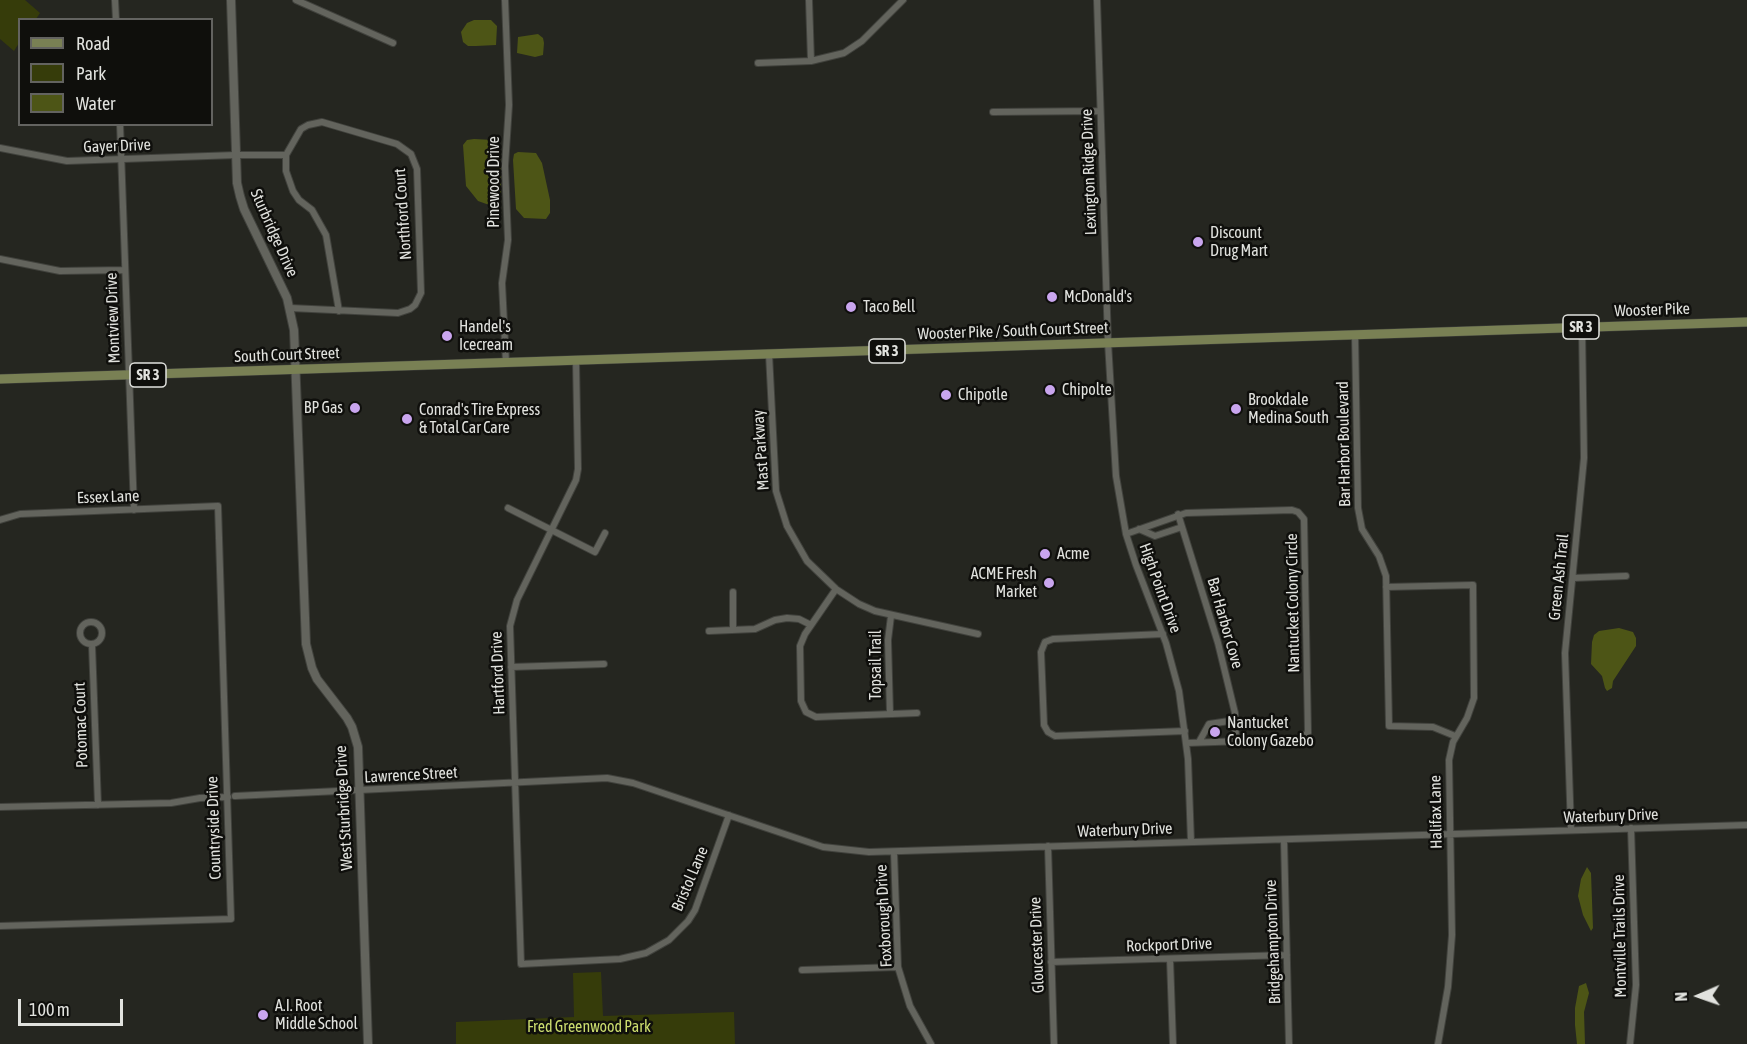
<!DOCTYPE html>
<style>
body{margin:0}
#map{position:relative;width:1747px;height:1044px;overflow:hidden;background:#252620;font-family:"Asap Condensed",sans-serif}
canvas{display:block}
.legend{position:absolute;left:18px;top:18px;width:195px;height:108px;box-sizing:border-box;background:#0f0f0c;border:2px solid #636360;margin:0;padding:8px 10px;list-style:none;font-size:18px;color:#e1e2de}
.legend li{display:flex;align-items:center;gap:12px;height:30px}
.legend b{width:30px;border:2px solid #636360}
.north{position:absolute;left:1669px;top:966px;width:60px;height:60px;-webkit-text-stroke:4px #0f0f0c;paint-order:stroke;rotate:268deg;font-size:16px;font-weight:700;line-height:24px;text-align:center;color:#e1e2de}
.north::after{content:'';display:block;margin:auto;width:21px;height:27px;background:#e1e2de;clip-path:polygon(50% 0,100% 100%,50% 72%,0 100%)}
.scale{position:absolute;left:18px;top:999px;width:105px;height:27px;box-sizing:border-box;border:3px solid #e1e2de;border-top:0;padding-left:8px;font-size:18px;line-height:21px;white-space:nowrap;color:#e1e2de;-webkit-text-stroke:4px #0f0f0c;paint-order:stroke}
</style>
<div id="map">
<canvas width="1747" height="1044"></canvas>
<ul class="legend">
<li><b style="height:8px;background:#798054"></b>Road</li>
<li><b style="height:16px;background:#363c0a"></b>Park</li>
<li><b style="height:16px;background:#4d5516"></b>Water</li>
</ul>
<div class="north">N</div>
<div class="scale">100 m</div>
</div>
<script>
const context = document.querySelector('canvas').getContext('2d');
context.lineJoin = 'round';
function fill(path, color) { context.fillStyle = color; context.fill(path, 'evenodd'); }
const toPath = rows => new Path2D(rows.map(r => 'M' + r).join(''));
function trace(path, color, width, dash) { context.strokeStyle = color; context.lineWidth = width; context.lineCap = dash ? 'butt' : 'round'; context.setLineDash(dash || []); context.stroke(path); }
function label(font, color, halo, rows, align = 'center') {
  context.font = font + ' "Asap Condensed",sans-serif'; context.lineWidth = 5; context.setLineDash([]); context.textBaseline = 'middle'; context.strokeStyle = halo; context.fillStyle = color; for (const [text, x, y, turn = 0] of rows) {
    context.save(); context.translate(x, y); context.rotate((+turn || 0) * Math.PI / 180); context.textAlign = isNaN(turn) ? turn : align; if (halo) context.strokeText(text, 0, 0); context.fillText(text, 0, 0); context.restore();
  }
}
fill(toPath([
 [0,0,25,0,40,13,36,19,20,20,19,43,14,51,0,39],
 [601,972,603,1016,734,1012,735,1044,456,1044,456,1022,574,1017,573,973]
]), '#363c0a');
fill(toPath([
 [491,20,497,26,496,45,476,46,468,46,463,42,461,32,467,23,474,20],
 [538,34,543,38,544,43,543,55,535,57,517,53,518,37],
 [474,139,493,140,500,143,501,196,497,203,494,202,492,206,478,201,466,186,463,145,467,140],
 [518,152,536,153,542,163,550,200,550,213,546,219,524,218,516,209,513,160,514,154],
 [1619,628,1633,632,1636,638,1636,646,1613,681,1612,688,1607,691,1605,688,1602,676,1591,664,1592,642,1594,635,1599,631],
 [1587,867,1591,873,1593,928,1591,931,1583,915,1578,896,1581,879],
 [1586,983,1589,993,1584,1012,1585,1044,1577,1044,1575,1025,1575,1008,1579,986]
]), '#4d5516');
const street = toPath([
 [115,0,116,20],
 [296,0,393,43],
 [505,0,509,105,505,166,508,240,502,283,506,363],
 [809,0,811,61],
 [1097,0,1108,342,1116,476,1126,534,1136,565,1166,643,1179,691,1188,759,1191,842],
 [758,63,811,61,844,53,862,41,903,0],
 [993,112,1100,111],
 [120,124,134,510],
 [0,148,67,161,236,155,286,155,301,129,308,125,322,122,397,144,411,154,417,169,421,293,415,305,410,309,398,313,290,308],
 [286,155,286,171,293,191,299,200,312,210,326,235,339,311],
 [0,259,60,271,125,270],
 [1355,334,1358,508,1362,529,1379,556,1386,576,1389,726,1433,727,1455,736],
 [769,354,776,491,787,526,807,561,836,589,859,604,875,611,978,634],
 [576,361,578,469,576,480,517,600,510,626,521,964,620,959,646,953,669,940,688,921,695,910,729,815],
 [508,508,595,552,605,533],
 [1178,514,1218,643,1235,713,1236,741],
 [0,520,20,514,218,506,231,919,0,926],
 [1139,529,1155,536,1182,527],
 [1126,534,1186,513,1292,510,1298,512,1304,519,1308,733,1298,739,1187,743],
 [1573,578,1626,576],
 [1386,587,1473,585,1474,698,1467,718,1453,742,1449,760,1452,935,1448,987,1438,1044],
 [836,589,805,634,800,646,801,701,806,712,816,717,917,713],
 [733,592,733,630],
 '80 633a11 11 0 1 1 22 0a11 11 0 1 1-22 0Z',
 [709,631,755,629,775,620,787,618,799,619,811,625],
 [1163,634,1053,639,1045,642,1041,652,1044,725,1048,732,1055,736,1185,731],
 [92,645,98,805],
 [511,667,604,664],
 [890,714,888,640,891,616],
 [1199,742,1209,724,1236,720],
 [235,796,607,778,633,783,823,847,869,852,1747,825],
 [0,807,171,803,200,798,228,797],
 [1571,830,1565,653,1584,458,1582,327],
 [1284,840,1289,1044],
 [1048,846,1054,1044],
 [894,852,898,967,910,1006,931,1044],
 [1170,959,1173,1044],
 [1051,962,1287,955],
 [802,970,898,967],
 [1630,1044,1636,985,1631,828]
]);
const secondary = toPath([
 [231,0,237,183,240,196,244,209,287,298,294,330,306,644,312,668,317,679,347,718,352,727,358,747,368,1044]
]);
const primary = toPath([
 [0,379,1747,322]
]);
trace(street, '#41423d', 8);
trace(secondary, '#41423d', 10);
trace(primary, '#41423d', 10);
trace(street, '#63645d', 6);
trace(secondary, '#63645d', 8);
trace(primary, '#798054', 9);
for (const [x, y, r, color] of [
 [1198,242,6,"#c9a5ee"],
 [1052,297,6,"#c9a5ee"],
 [851,307,6,"#c9a5ee"],
 [447,336,6,"#c9a5ee"],
 [1050,390,6,"#c9a5ee"],
 [946,395,6,"#c9a5ee"],
 [355,408,6,"#c9a5ee"],
 [1236,409,6,"#c9a5ee"],
 [407,419,6,"#c9a5ee"],
 [1045,554,6,"#c9a5ee"],
 [1049,583,6,"#c9a5ee"],
 [1215,732,6,"#c9a5ee"],
 [263,1015,6,"#c9a5ee"]
]) { const dot = new Path2D(); dot.arc(x, y, r, 0, 2 * Math.PI); context.fillStyle = color; context.fill(dot); trace(dot, '#0f0f0c', 2); }
for (const [x, y, w] of [
 [1581,327,36],
 [887,351,36],
 [148,375,36]
]) { const box = new Path2D(); box.roundRect(x - w / 2, y - 12, w, 24, 4.5); context.fillStyle = '#0f0f0c'; context.fill(box); trace(box, '#e1e2de', 1.5); }
label('bold 15px', '#e1e2de', null, [
 ["SR 3",1581,327],
 ["SR 3",887,351],
 ["SR 3",148,375]
]);
label('16px', '#e1e2de', '#0f0f0c', [
 ["Gayer Drive",117,146,-2],
 ["Lexington Ridge Drive",1089,172,-92],
 ["Pinewood Drive",494,182,-90],
 ["Northford Court",403,214,-94],
 ["Sturbridge Drive",274,233,66],
 ["Wooster Pike",1652,310,-2],
 ["Montview Drive",113,318,-92],
 ["Wooster Pike / South Court Street",1013,331,-2],
 ["South Court Street",287,355,-2],
 ["Bar Harbor Boulevard",1344,444,-91],
 ["Mast Parkway",761,450,-94],
 ["Essex Lane",108,497,-2],
 ["Green Ash Trail",1559,577,-84],
 ["High Point Drive",1160,588,70],
 ["Nantucket Colony Circle",1293,603,-91],
 ["Bar Harbor Cove",1225,623,74],
 ["Topsail Trail",876,665,-90],
 ["Hartford Drive",498,673,-92],
 ["Potomac Court",81,725,-92],
 ["Lawrence Street",411,775,-3],
 ["West Sturbridge Drive",344,808,-93],
 ["Halifax Lane",1436,812,-91],
 ["Waterbury Drive",1611,816,-2],
 ["Countryside Drive",214,828,-92],
 ["Waterbury Drive",1125,830,-2],
 ["Bristol Lane",690,879,-67],
 ["Foxborough Drive",884,916,-93],
 ["Montville Trails Drive",1620,936,-91],
 ["Bridgehampton Drive",1273,942,-92],
 ["Gloucester Drive",1037,945,-92],
 ["Rockport Drive",1169,945,-2]
]);
label('16px', '#e1e2de', '#0f0f0c', [
 ["Discount",1210,233],
 ["Drug Mart",1210,251],
 ["McDonald's",1064,297],
 ["Taco Bell",863,307],
 ["Handel's",459,327],
 ["Icecream",459,345],
 ["Chipolte",1062,390],
 ["Chipotle",958,395],
 ["Brookdale",1248,400],
 ["Medina South",1248,418],
 ["BP Gas",343,408,"right"],
 ["Conrad's Tire Express",419,410],
 ["& Total Car Care",419,428],
 ["Acme",1057,554],
 ["ACME Fresh",1037,574,"right"],
 ["Market",1037,592,"right"],
 ["Nantucket",1227,723],
 ["Colony Gazebo",1227,741],
 ["A.I. Root",275,1006],
 ["Middle School",275,1024]
], 'left');
label('16px', '#cbdc6e', '#0f0f0c', [
 ["Fred Greenwood Park",589,1027]
]);
</script>
